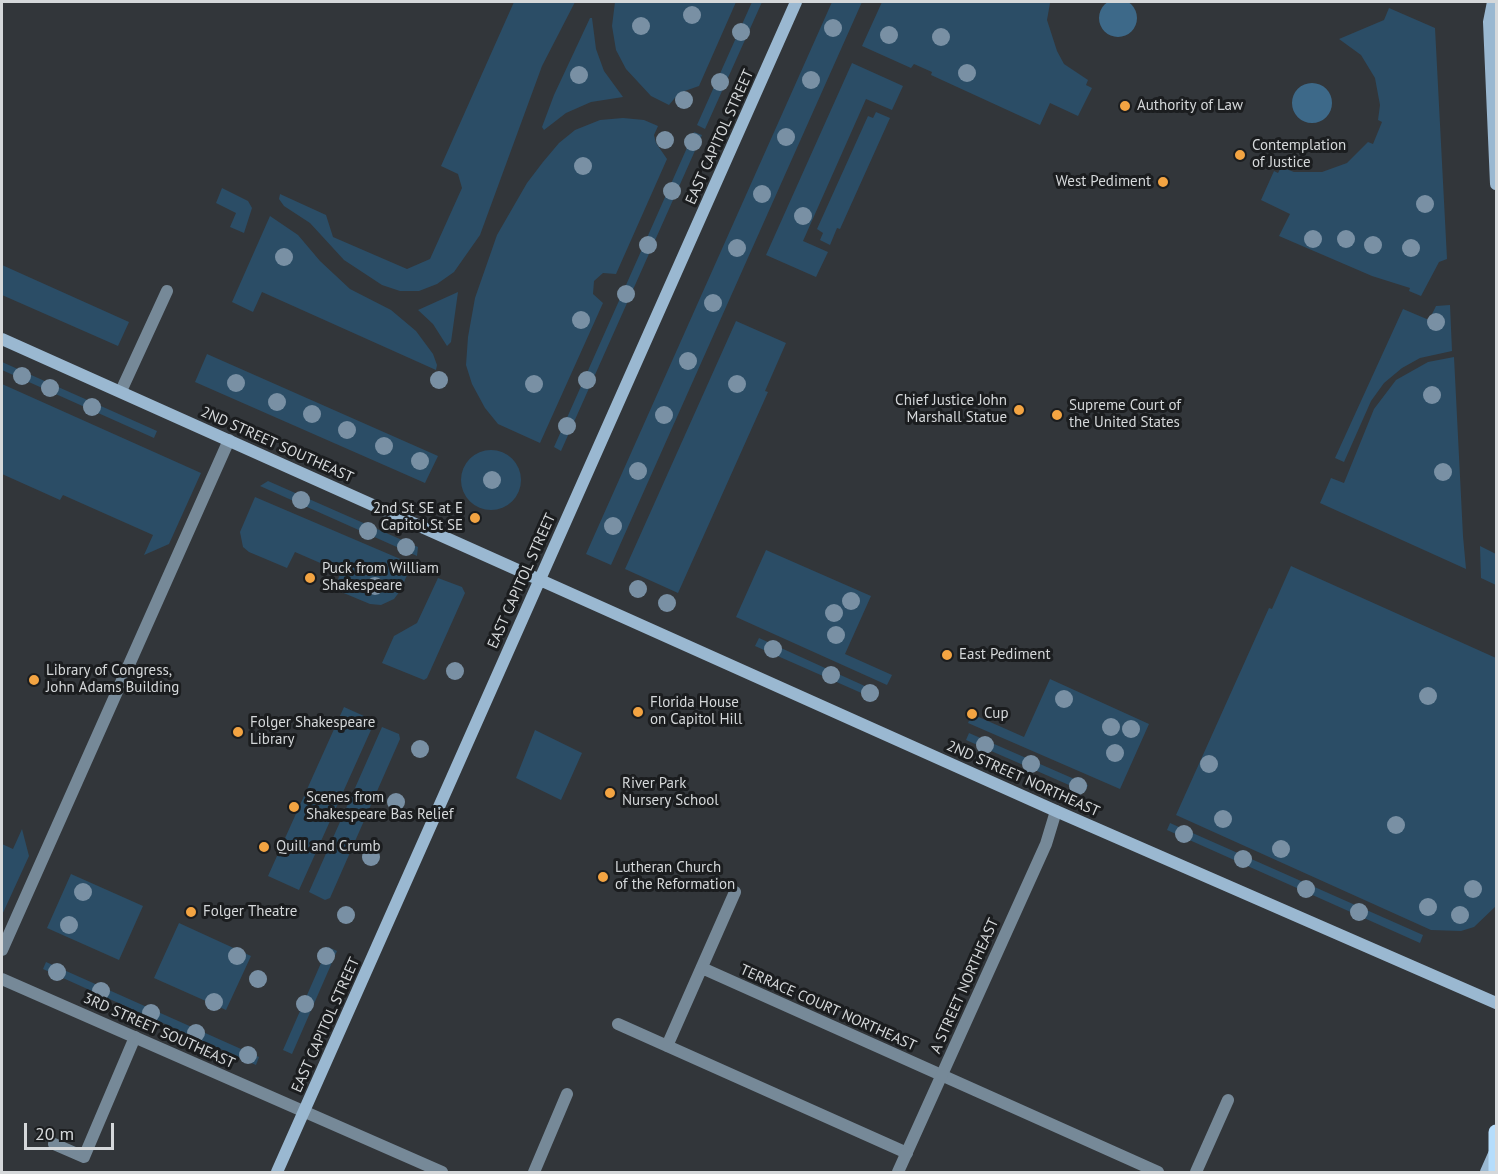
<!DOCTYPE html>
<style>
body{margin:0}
#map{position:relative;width:1498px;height:1174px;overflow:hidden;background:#32363a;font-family:"PT Sans",sans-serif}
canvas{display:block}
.frame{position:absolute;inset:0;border:3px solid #d5d8da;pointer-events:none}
.scale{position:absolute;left:24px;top:1123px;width:90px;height:27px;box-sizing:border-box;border:3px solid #d5d8da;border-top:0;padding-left:8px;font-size:18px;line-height:21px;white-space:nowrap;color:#d5d8da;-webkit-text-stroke:4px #1b1d1f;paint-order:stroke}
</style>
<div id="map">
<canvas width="1498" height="1174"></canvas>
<div class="frame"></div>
<div class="scale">20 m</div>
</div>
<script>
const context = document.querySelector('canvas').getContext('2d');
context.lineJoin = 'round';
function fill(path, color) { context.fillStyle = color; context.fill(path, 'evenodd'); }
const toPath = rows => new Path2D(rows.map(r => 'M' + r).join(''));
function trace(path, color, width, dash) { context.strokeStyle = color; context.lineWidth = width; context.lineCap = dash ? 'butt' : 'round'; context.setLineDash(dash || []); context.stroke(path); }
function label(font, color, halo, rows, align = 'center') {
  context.font = font + ' "PT Sans",sans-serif'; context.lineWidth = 6; context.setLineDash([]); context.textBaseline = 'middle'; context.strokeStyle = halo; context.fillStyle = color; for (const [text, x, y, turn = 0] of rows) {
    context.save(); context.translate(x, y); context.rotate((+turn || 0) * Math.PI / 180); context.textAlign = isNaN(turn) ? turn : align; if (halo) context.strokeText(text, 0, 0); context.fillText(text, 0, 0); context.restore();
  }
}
fill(toPath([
 [514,2,575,2,542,66,480,235,454,272,437,284,419,291,400,291,382,285,344,260,310,223,284,206,279,199,280,194,326,215,333,237,407,269,430,259,462,188,458,174,441,166],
 [615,2,736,2,699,86,679,93,669,105,651,96,626,69,616,50,612,26],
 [752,2,762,2,705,129,697,125],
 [832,2,862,2,611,565,586,554],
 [882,2,1050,3,1047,20,1057,51,1064,64,1088,80,1086,85,1092,88,1078,116,1050,103,1040,125,931,75,932,72,914,64,911,68,862,46],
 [1389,8,1435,28,1447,259,1439,262,1421,296,1409,291,1410,288,1372,276,1279,236,1290,214,1261,200,1274,171,1278,173,1281,167,1294,172,1322,172,1347,163,1368,142,1373,144,1382,122,1378,120,1380,105,1375,78,1361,55,1339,39,1384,20],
 [590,18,592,18,596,49,604,71,623,97,591,102,566,113,544,130,542,127,554,95],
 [852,63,903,86,892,110,866,99,803,241,828,252,816,277,766,255],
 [876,112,890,118,840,229,837,228,830,245,820,240,823,233,817,229,868,116,873,118],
 [623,118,644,120,658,126,654,135,656,143,667,159,616,274,603,273,594,281,593,294,603,303,540,443,498,424,485,408,472,384,466,365,468,337,475,298,497,235,527,183,543,162,559,143,575,130,600,120],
 [694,132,702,135,561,451,554,447],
 [222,188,248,201,252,208,244,233,230,227,236,213,216,203],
 [270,216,298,235,320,261,350,289,391,310,416,331,433,354,437,365,436,370,262,292,253,312,232,302],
 [2,265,129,322,118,346,2,295],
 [458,292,451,342,447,346,433,324,418,310],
 [1450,305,1452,351,1420,358,1402,368,1384,383,1371,401,1344,462,1335,458,1403,309,1429,320,1436,306],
 [736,321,786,343,765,391,768,392,678,593,625,569],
 [207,354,438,456,425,483,195,382],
 [1454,357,1463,536,1466,569,1320,503,1331,478,1344,483,1374,409,1396,380,1428,362],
 [2,362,157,431,154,438,2,370],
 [2,384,201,473,169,544,144,555,153,535,63,495,60,500,2,474],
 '461 480a30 30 0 1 1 60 0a30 30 0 1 1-60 0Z',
 [268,481,418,547,417,556,260,486],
 [255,497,412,564,400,591,394,599,381,605,370,604,334,589,341,572,295,552,287,568,249,552,243,547,240,532],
 [1480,546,1496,554,1496,585,1481,578],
 [766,550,871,596,845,654,892,675,887,685,736,617],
 [1291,566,1496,658,1496,906,1474,927,1461,931,1431,930,1176,815,1269,608,1272,609],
 [438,578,462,587,465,593,427,678,424,680,382,663,394,636,417,623],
 [759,638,878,692,875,699,755,646],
 [1050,679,1149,724,1120,789,968,723,972,714,1024,737],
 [344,707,375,721,299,890,268,876],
 [382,727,399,734,400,739,330,898,325,900,309,892],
 [535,730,582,753,561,800,516,778],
 [969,733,1088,785,1085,792,966,740],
 [1170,823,1423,935,1420,943,1167,830],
 [22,829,29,856,2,915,2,844,13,849],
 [71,874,143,906,119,960,47,928],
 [179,923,251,956,226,1010,154,978],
 [328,947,337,951,292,1054,283,1050],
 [46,962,259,1057,256,1065,43,969]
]), '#2b4d66');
fill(toPath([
 '1099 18a19 19 0 1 1 38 0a19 19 0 1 1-38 0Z',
 '1292 103a20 20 0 1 1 40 0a20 20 0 1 1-40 0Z'
]), '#3d6989');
trace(toPath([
 [121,391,167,291],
 [2,950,229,440],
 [702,968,1158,1172],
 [618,1024,907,1153],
 [667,1046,735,892],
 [54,1144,84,1157,135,1037],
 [534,1172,567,1094],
 [1196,1172,1228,1100]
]), '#768998', 12);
trace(toPath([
 [2,979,442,1172],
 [898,1172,1046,844,1056,811]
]), '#768998', 12);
trace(toPath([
 [1493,2,1489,22,1496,184],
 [2,339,1056,811,1496,1003],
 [277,1172,796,2],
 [1486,1172,1494,1154]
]), '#9ab8d1', 12);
trace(toPath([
 [1496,1172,1496,1132]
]), '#b5ddfc', 15);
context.fillStyle = '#7990a4';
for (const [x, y] of [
 [692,15],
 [641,26],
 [833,28],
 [741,32],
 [889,35],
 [941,37],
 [967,73],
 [579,75],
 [811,80],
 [720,82],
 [684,100],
 [786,137],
 [665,140],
 [693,142],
 [583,166],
 [672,191],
 [762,194],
 [1425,204],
 [803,216],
 [1313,239],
 [1346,239],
 [648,245],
 [1373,245],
 [737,248],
 [1411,248],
 [284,257],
 [626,294],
 [713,303],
 [581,320],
 [1436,322],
 [688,361],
 [22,376],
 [439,380],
 [587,380],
 [236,383],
 [534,384],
 [737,384],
 [50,388],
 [1432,395],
 [277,402],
 [92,407],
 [312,414],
 [664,415],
 [567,426],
 [347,430],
 [384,446],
 [420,461],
 [638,471],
 [1443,472],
 [492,480],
 [301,500],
 [613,526],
 [368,531],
 [406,547],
 [375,586],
 [638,589],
 [851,601],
 [667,603],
 [834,613],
 [836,635],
 [773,649],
 [455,671],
 [831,675],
 [870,693],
 [1428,696],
 [1064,699],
 [1111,727],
 [1131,729],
 [985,745],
 [420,749],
 [1115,753],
 [1031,764],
 [1209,764],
 [1078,786],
 [396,802],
 [1223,819],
 [1396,825],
 [1184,834],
 [1281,849],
 [371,857],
 [1243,859],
 [1306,889],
 [1473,889],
 [83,892],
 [1428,907],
 [1359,912],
 [346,915],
 [1460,915],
 [69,925],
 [237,956],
 [326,956],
 [57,972],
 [258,979],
 [101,991],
 [214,1002],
 [305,1004],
 [151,1013],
 [196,1033],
 [248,1055]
]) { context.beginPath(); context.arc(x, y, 9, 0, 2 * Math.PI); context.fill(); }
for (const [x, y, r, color] of [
 [1125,106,6,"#f3a442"],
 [1240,155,6,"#f3a442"],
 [1163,182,6,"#f3a442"],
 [1019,410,6,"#f3a442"],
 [1057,415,6,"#f3a442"],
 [475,518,6,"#f3a442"],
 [310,578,6,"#f3a442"],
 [947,655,6,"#f3a442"],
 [34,680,6,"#f3a442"],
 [638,712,6,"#f3a442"],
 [972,714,6,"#f3a442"],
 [238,732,6,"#f3a442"],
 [610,793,6,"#f3a442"],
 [294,807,6,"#f3a442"],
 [264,847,6,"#f3a442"],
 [603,877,6,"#f3a442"],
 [191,912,6,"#f3a442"]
]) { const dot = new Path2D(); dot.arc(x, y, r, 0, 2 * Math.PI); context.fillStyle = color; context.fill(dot); trace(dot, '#1b1d1f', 2); }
label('15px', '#d5d8da', '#1b1d1f', [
 ["Authority of Law",1137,106],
 ["Contemplation",1252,146],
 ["of Justice",1252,163],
 ["West Pediment",1151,182,"right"],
 ["Chief Justice John",1007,401,"right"],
 ["Marshall Statue",1007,418,"right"],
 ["Supreme Court of",1069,406],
 ["the United States",1069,423],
 ["2nd St SE at E",463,509,"right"],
 ["Capitol St SE",463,526,"right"],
 ["Puck from William",322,569],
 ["Shakespeare",322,586],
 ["East Pediment",959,655],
 ["Library of Congress,",46,671],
 ["John Adams Building",46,688],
 ["Florida House",650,703],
 ["on Capitol Hill",650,720],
 ["Cup",984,714],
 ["Folger Shakespeare",250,723],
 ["Library",250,740],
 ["River Park",622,784],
 ["Nursery School",622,801],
 ["Scenes from",306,798],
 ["Shakespeare Bas Relief",306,815],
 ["Quill and Crumb",276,847],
 ["Lutheran Church",615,868],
 ["of the Reformation",615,885],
 ["Folger Theatre",203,912]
], 'left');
label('15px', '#d5d8da', '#1b1d1f', [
 ["EAST CAPITOL STREET",720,137,-66],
 ["2ND STREET SOUTHEAST",277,445,24],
 ["EAST CAPITOL STREET",522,581,-66],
 ["2ND STREET NORTHEAST",1023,779,24],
 ["A STREET NORTHEAST",965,986,-66],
 ["TERRACE COURT NORTHEAST",828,1008,24],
 ["EAST CAPITOL STREET",326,1025,-66],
 ["3RD STREET SOUTHEAST",159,1031,24]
]);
</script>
